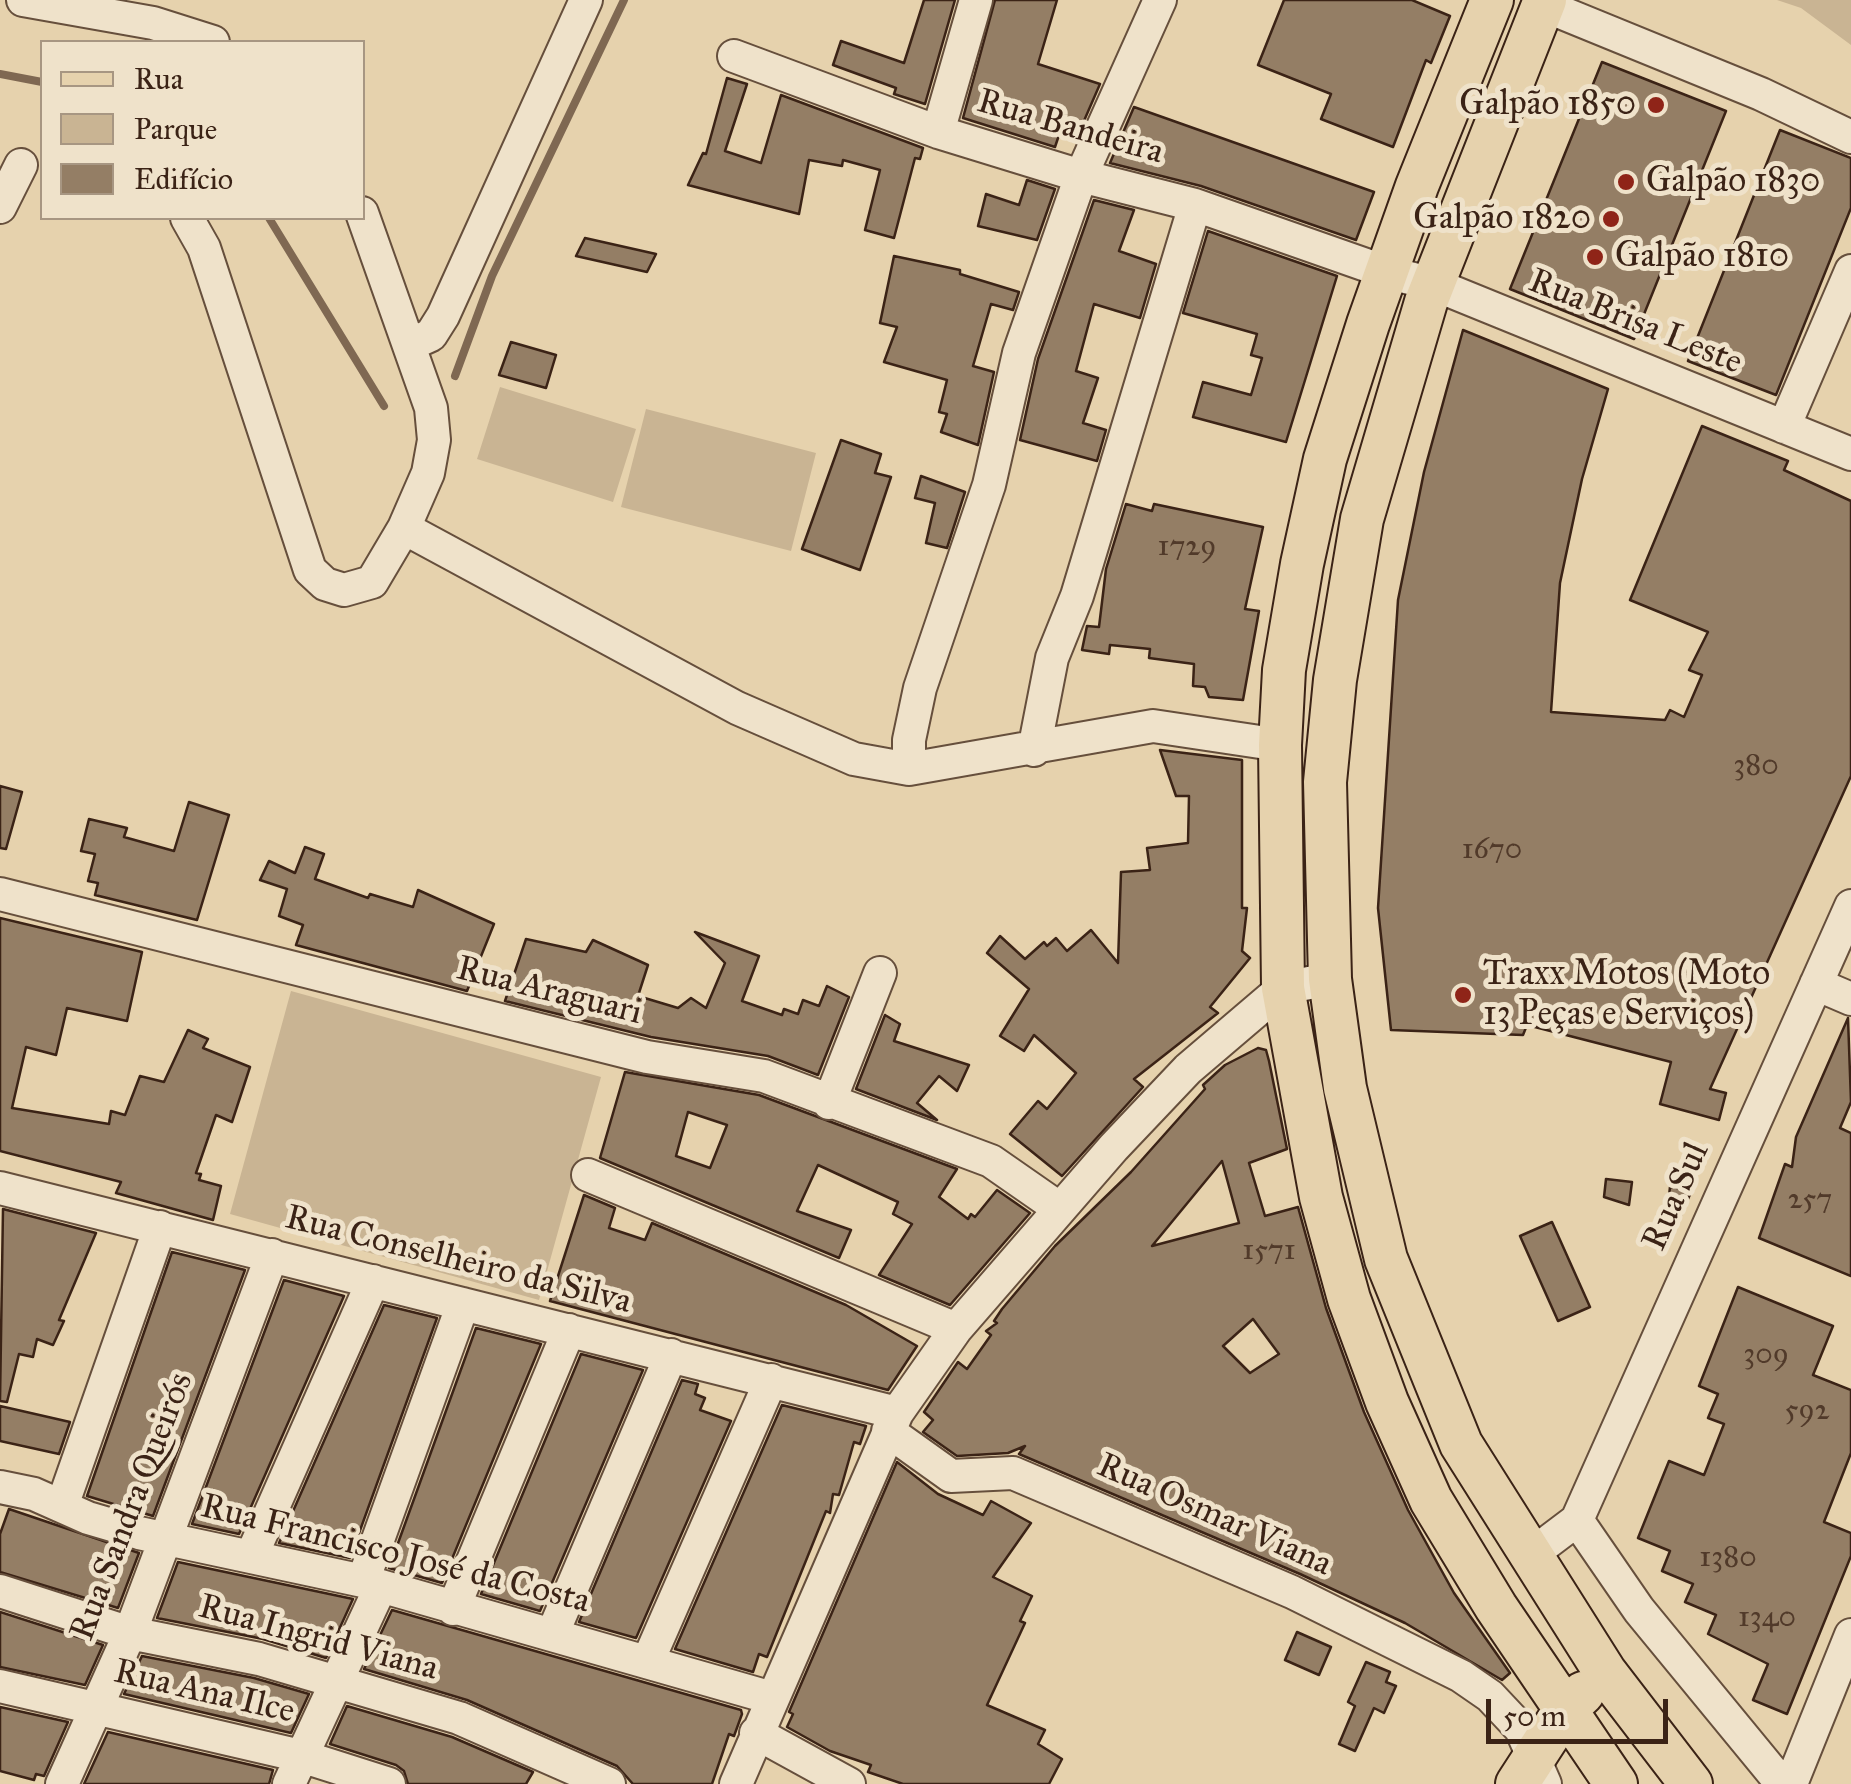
<!DOCTYPE html>
<meta charset="utf-8">
<style>
body{margin:0}
#map{position:relative;width:1851px;height:1784px;overflow:hidden;background:#e6d2ad;font-family:"IM FELL Great Primer",serif}
canvas{display:block}
.legend{position:absolute;left:40px;top:40px;width:325px;height:180px;box-sizing:border-box;background:#efe2ca;border:2px solid #a79682;margin:0;padding:12px 18px;list-style:none;font-size:30px;color:#3b2316}
.legend li{display:flex;align-items:center;gap:20px;height:50px}
.legend b{width:50px;border:2px solid #a79682}
.scale{position:absolute;left:1486px;top:1699px;width:182px;height:45px;box-sizing:border-box;border:5px solid #3b2316;border-top:0;padding-left:12px;font-size:30px;line-height:35px;white-space:nowrap;color:#3b2316;-webkit-text-stroke:8px #efe2ca;paint-order:stroke}
</style>
<div id="map">
<canvas width="1851" height="1784"></canvas>
<ul class="legend">
<li><b style="height:12px;background:#e6d2ad"></b>Rua</li>
<li><b style="height:28px;background:#c9b493"></b>Parque</li>
<li><b style="height:28px;background:#947e65"></b>Edifício</li>
</ul>
<div class="scale">50 m</div>
</div>
<script>
const context = document.querySelector('canvas').getContext('2d');
context.lineJoin = 'round';
function fill(path, color) { context.fillStyle = color; context.fill(path, 'evenodd'); }
const toPath = rows => new Path2D(rows.map(r => 'M' + r).join(''));
function trace(path, color, width, dash) { context.strokeStyle = color; context.lineWidth = width; context.lineCap = dash ? 'butt' : 'round'; context.setLineDash(dash || []); context.stroke(path); }
function label(font, color, halo, rows, align = 'center') {
  context.font = font + ' "IM FELL Great Primer",serif'; context.lineWidth = 10; context.setLineDash([]); context.textBaseline = 'middle'; context.strokeStyle = halo; context.fillStyle = color; for (const [text, x, y, turn = 0] of rows) {
    context.save(); context.translate(x, y); context.rotate((+turn || 0) * Math.PI / 180); context.textAlign = isNaN(turn) ? turn : align; if (halo) context.strokeText(text, 0, 0); context.fillText(text, 0, 0); context.restore();
  }
}
fill(toPath([
 [1777,0,1851,0,1851,45,1801,8],
 [500,387,636,429,613,502,477,459],
 [646,409,816,453,791,551,621,507],
 [291,991,601,1077,539,1300,230,1214]
]), '#c9b493');
trace(toPath([
 [0,74,42,82],
 [269,218,384,406],
 [455,376,492,276,624,0]
]), '#7f6852', 8);
const building = toPath([
 [924,0,955,0,925,104,894,94,896,88,833,65,841,41,904,63,924,0],
 [995,0,1057,0,1038,64,1100,84,1080,130,1063,123,1055,147,963,118,995,0],
 [1284,0,1412,0,1450,16,1431,63,1426,60,1393,147,1321,119,1331,94,1258,65,1284,0],
 [1602,62,1726,111,1634,339,1510,289,1602,62],
 [727,78,747,84,725,151,761,163,781,95,923,148,920,159,915,158,894,238,865,230,880,170,843,160,842,166,809,160,799,214,688,185,703,153,706,154,727,78],
 [1134,107,1374,192,1356,240,1201,186,1110,163,1134,107],
 [1780,130,1851,158,1851,208,1776,395,1688,361,1780,130],
 [1027,180,1055,189,1037,240,978,226,986,194,1019,205,1027,180],
 [1094,200,1134,210,1119,251,1156,264,1140,318,1094,304,1076,371,1098,378,1083,423,1106,430,1097,461,1020,440,1038,359,1094,200],
 [1208,231,1337,276,1286,442,1193,417,1203,382,1251,395,1262,358,1251,355,1257,334,1183,313,1208,231],
 [585,238,656,254,647,272,576,256,585,238],
 [894,256,960,270,960,274,1019,292,1013,310,991,304,973,366,994,372,978,445,941,432,947,414,939,412,947,380,884,362,897,327,880,323,894,256],
 [1463,330,1608,389,1582,479,1560,583,1551,712,1665,720,1670,710,1684,717,1702,675,1689,670,1708,632,1630,600,1702,426,1788,461,1784,470,1851,501,1851,776,1710,1089,1726,1093,1719,1120,1660,1104,1671,1062,1527,1025,1523,1035,1391,1030,1378,908,1398,600,1424,472,1463,330],
 [511,342,556,355,546,388,499,375,511,342],
 [841,440,881,454,875,473,891,477,860,570,802,549,841,440],
 [921,476,965,492,947,548,926,543,935,503,915,498,921,476],
 [1126,504,1152,511,1154,504,1263,527,1245,609,1259,611,1243,700,1209,697,1205,687,1193,686,1194,664,1149,658,1150,649,1110,645,1109,654,1082,650,1087,626,1099,627,1106,569,1126,504],
 [1160,750,1242,760,1242,908,1247,908,1242,951,1250,958,1210,1007,1218,1013,1134,1079,1143,1087,1062,1176,1010,1134,1038,1101,1047,1109,1076,1073,1034,1035,1024,1051,1000,1036,1029,989,987,953,1000,936,1025,959,1044,942,1047,946,1056,938,1067,951,1091,930,1118,963,1121,872,1150,870,1147,848,1188,843,1189,796,1176,796,1160,750],
 [0,786,22,792,6,849,0,848,0,786],
 [189,802,229,815,197,920,95,895,98,883,88,881,95,854,81,851,89,819,127,828,124,837,174,851,189,802],
 [305,847,324,854,315,879,368,898,370,894,413,907,418,890,494,924,467,991,296,945,303,925,279,916,287,889,260,880,269,861,295,873,305,847],
 [0,918,142,952,127,1021,67,1008,56,1055,26,1047,12,1108,109,1124,111,1111,125,1115,140,1076,164,1082,188,1030,208,1039,203,1048,250,1067,232,1122,216,1115,196,1173,201,1174,199,1180,221,1186,213,1220,116,1193,121,1182,0,1151,0,918],
 [695,932,759,956,742,1001,782,1015,784,1009,798,1014,803,1000,819,1006,827,986,849,997,818,1075,768,1056,651,1037,505,1001,526,939,586,952,593,940,648,965,638,996,678,1008,691,998,706,1008,725,963,695,932],
 [885,1015,900,1024,894,1041,969,1065,957,1091,939,1076,917,1103,937,1120,856,1089,885,1015],
 [1848,1018,1851,1102,1840,1128,1851,1133,1851,1276,1759,1238,1785,1164,1792,1167,1796,1137,1848,1018],
 [1258,1048,1266,1050,1269,1061,1287,1149,1249,1163,1265,1216,1298,1207,1326,1308,1364,1412,1408,1510,1454,1593,1510,1673,1502,1680,1405,1623,1300,1574,1019,1454,1025,1446,1008,1453,957,1456,923,1432,933,1420,924,1412,958,1362,967,1369,991,1335,986,1331,997,1323,994,1321,1002,1309,1055,1246,1131,1172,1205,1089,1203,1085,1225,1065,1258,1048],
 [1222,1161,1239,1223,1152,1246,1222,1161],
 [1253,1319,1279,1354,1250,1373,1223,1346,1253,1319],
 [625,1072,759,1095,957,1169,939,1197,968,1219,971,1214,975,1217,997,1190,1030,1213,950,1305,879,1275,912,1224,893,1214,898,1202,818,1165,797,1211,851,1230,839,1258,600,1158,625,1072],
 [688,1112,727,1125,710,1168,676,1156,688,1112],
 [1606,1179,1632,1182,1629,1205,1604,1197,1606,1179],
 [1670,1187,1692,1190,1669,1242,1664,1241,1670,1187],
 [584,1195,615,1208,609,1228,645,1240,652,1223,846,1305,917,1346,888,1390,550,1301,584,1195],
 [3,1209,96,1233,59,1320,64,1321,53,1345,37,1339,33,1357,19,1354,7,1402,0,1401,3,1209],
 [1552,1222,1590,1307,1558,1321,1520,1236,1552,1222],
 [172,1252,245,1270,153,1516,87,1496,172,1252],
 [284,1280,344,1296,239,1534,192,1524,284,1280],
 [1738,1287,1833,1326,1813,1375,1851,1390,1851,1453,1824,1522,1851,1533,1851,1556,1787,1714,1753,1700,1768,1664,1708,1634,1716,1615,1685,1602,1693,1584,1662,1571,1670,1551,1638,1538,1669,1461,1704,1475,1724,1424,1708,1418,1718,1394,1699,1386,1738,1287],
 [384,1305,437,1318,350,1558,279,1543,384,1305],
 [476,1328,541,1344,442,1583,389,1568,476,1328],
 [581,1354,643,1370,540,1611,481,1594,581,1354],
 [682,1380,698,1384,695,1394,705,1398,700,1410,731,1421,636,1638,579,1622,682,1380],
 [782,1405,866,1426,860,1444,854,1442,839,1495,833,1494,830,1513,826,1511,767,1657,759,1654,753,1672,675,1649,782,1405],
 [0,1406,70,1422,59,1454,0,1441,0,1406],
 [897,1462,938,1494,983,1515,991,1501,1031,1523,993,1577,1032,1596,1020,1621,1025,1623,987,1705,1045,1730,1038,1744,1062,1759,1049,1784,903,1784,868,1772,871,1765,830,1751,787,1727,793,1714,789,1712,897,1462],
 [9,1509,139,1553,118,1608,0,1572,0,1534,9,1509],
 [178,1562,353,1599,326,1658,263,1639,157,1618,178,1562],
 [392,1610,741,1710,742,1714,734,1736,729,1734,712,1784,633,1784,617,1766,467,1700,364,1669,392,1610],
 [0,1612,103,1645,85,1685,0,1667,0,1612],
 [1297,1632,1331,1647,1319,1675,1285,1660,1297,1632],
 [142,1656,254,1678,309,1694,291,1733,124,1694,142,1656],
 [1366,1662,1390,1672,1386,1682,1396,1686,1384,1713,1374,1708,1355,1751,1339,1744,1355,1706,1348,1702,1366,1662],
 [347,1706,452,1737,533,1772,526,1784,408,1784,404,1771,396,1765,330,1744,347,1706],
 [0,1707,68,1722,44,1776,36,1774,34,1780,0,1771,0,1707],
 [108,1732,273,1770,269,1784,84,1784,108,1732]
]);
fill(building, '#947e65');
trace(building, '#3b2316', 2.5);
const minor = toPath([
 [23,0,153,23,213,42],
 [1543,5,1761,94,1851,137],
 [734,56,938,132,1081,176,1195,205,1386,272,1433,284,1851,454],
 [938,132,976,0],
 [0,207,21,165],
 [187,218,204,248,310,570,325,584,344,590,372,582,404,528,428,473,434,440,431,408,362,213],
 [409,345,431,335,443,316,586,0],
 [1784,427,1851,271],
 [404,528,737,708,854,759,909,769,1153,726,1280,745],
 [1034,750,1052,658,1077,596,1195,205],
 [909,769,909,740,920,688,989,485,1019,353,1081,176,1160,0],
 [0,894,647,1057,764,1076,991,1161,1060,1209],
 [1816,984,1851,999],
 [829,1103,880,973],
 [588,1175,956,1329],
 [0,1188,897,1413],
 [888,1431,951,1476,1013,1473,1292,1592,1461,1676,1490,1696,1521,1729,1545,1784],
 [0,1487,34,1494,88,1518,139,1533,363,1581,772,1698],
 [62,1506,160,1227],
 [1577,1520,1639,1610,1782,1784],
 [251,1557,373,1281],
 [1528,1557,1577,1520,1851,906],
 [363,1581,463,1304],
 [0,1591,130,1633,259,1659,459,1718,609,1784],
 [453,1609,569,1330],
 [552,1635,671,1355],
 [648,1661,771,1380],
 [0,1686,301,1756,389,1784],
 [756,1733,849,1784],
 [62,1784,130,1633,272,1255],
 [289,1784,381,1586],
 [736,1784,897,1413,956,1329,1114,1147,1188,1069,1283,988,1330,979],
 [1791,1784,1851,1635]
]);
const major = toPath([
 [1492,0,1417,186,1368,324,1325,459,1302,564,1284,670,1280,745,1283,988,1321,1197,1349,1299,1387,1402,1431,1500,1496,1607,1616,1784],
 [1545,0,1426,302,1362,519,1335,680,1325,782,1330,979,1345,1088,1386,1259,1461,1444,1605,1672,1691,1784],
 [1517,1784,1565,1710,1583,1693]
]);
trace(minor, '#664f3c', 36);
trace(major, '#3b2316', 46);
trace(minor, '#efe2ca', 32);
trace(major, '#e6d2ad', 42);
for (const [x, y, r, color] of [
 [1656,105,10,"#8f2418"],
 [1626,182,10,"#8f2418"],
 [1611,219,10,"#8f2418"],
 [1595,257,10,"#8f2418"],
 [1463,995,10,"#8f2418"]
]) { const dot = new Path2D(); dot.arc(x, y, r, 0, 2 * Math.PI); context.fillStyle = color; context.fill(dot); trace(dot, '#efe2ca', 4); }
label('30px', '#513a2a', null, [
 ["1729",1187,548],
 ["380",1756,767],
 ["1670",1492,851],
 ["257",1810,1201],
 ["1571",1269,1252],
 ["309",1766,1356],
 ["592",1807,1412],
 ["1380",1728,1559],
 ["1340",1767,1619]
]);
label('35px', '#3b2316', '#efe2ca', [
 ["Galpão 1850",1636,105,"right"],
 ["Galpão 1830",1646,182],
 ["Galpão 1820",1591,219,"right"],
 ["Galpão 1810",1615,257],
 ["Traxx Motos (Moto",1483,975],
 ["13 Peças e Serviços)",1483,1015]
], 'left');
label('35px', '#3b2316', '#efe2ca', [
 ["Rua Bandeira",1070,128,16],
 ["Rua Brisa Leste",1635,323,22],
 ["Rua Araguari",549,992,14],
 ["Rua Sul",1677,1197,-66],
 ["Rua Conselheiro da Silva",458,1261,14],
 ["Rua Sandra Queirós",133,1507,-69],
 ["Rua Osmar Viana",1214,1516,24],
 ["Rua Francisco José da Costa",395,1555,14],
 ["Rua Ingrid Viana",318,1639,15],
 ["Rua Ana Ilce",204,1693,13]
]);
</script>
